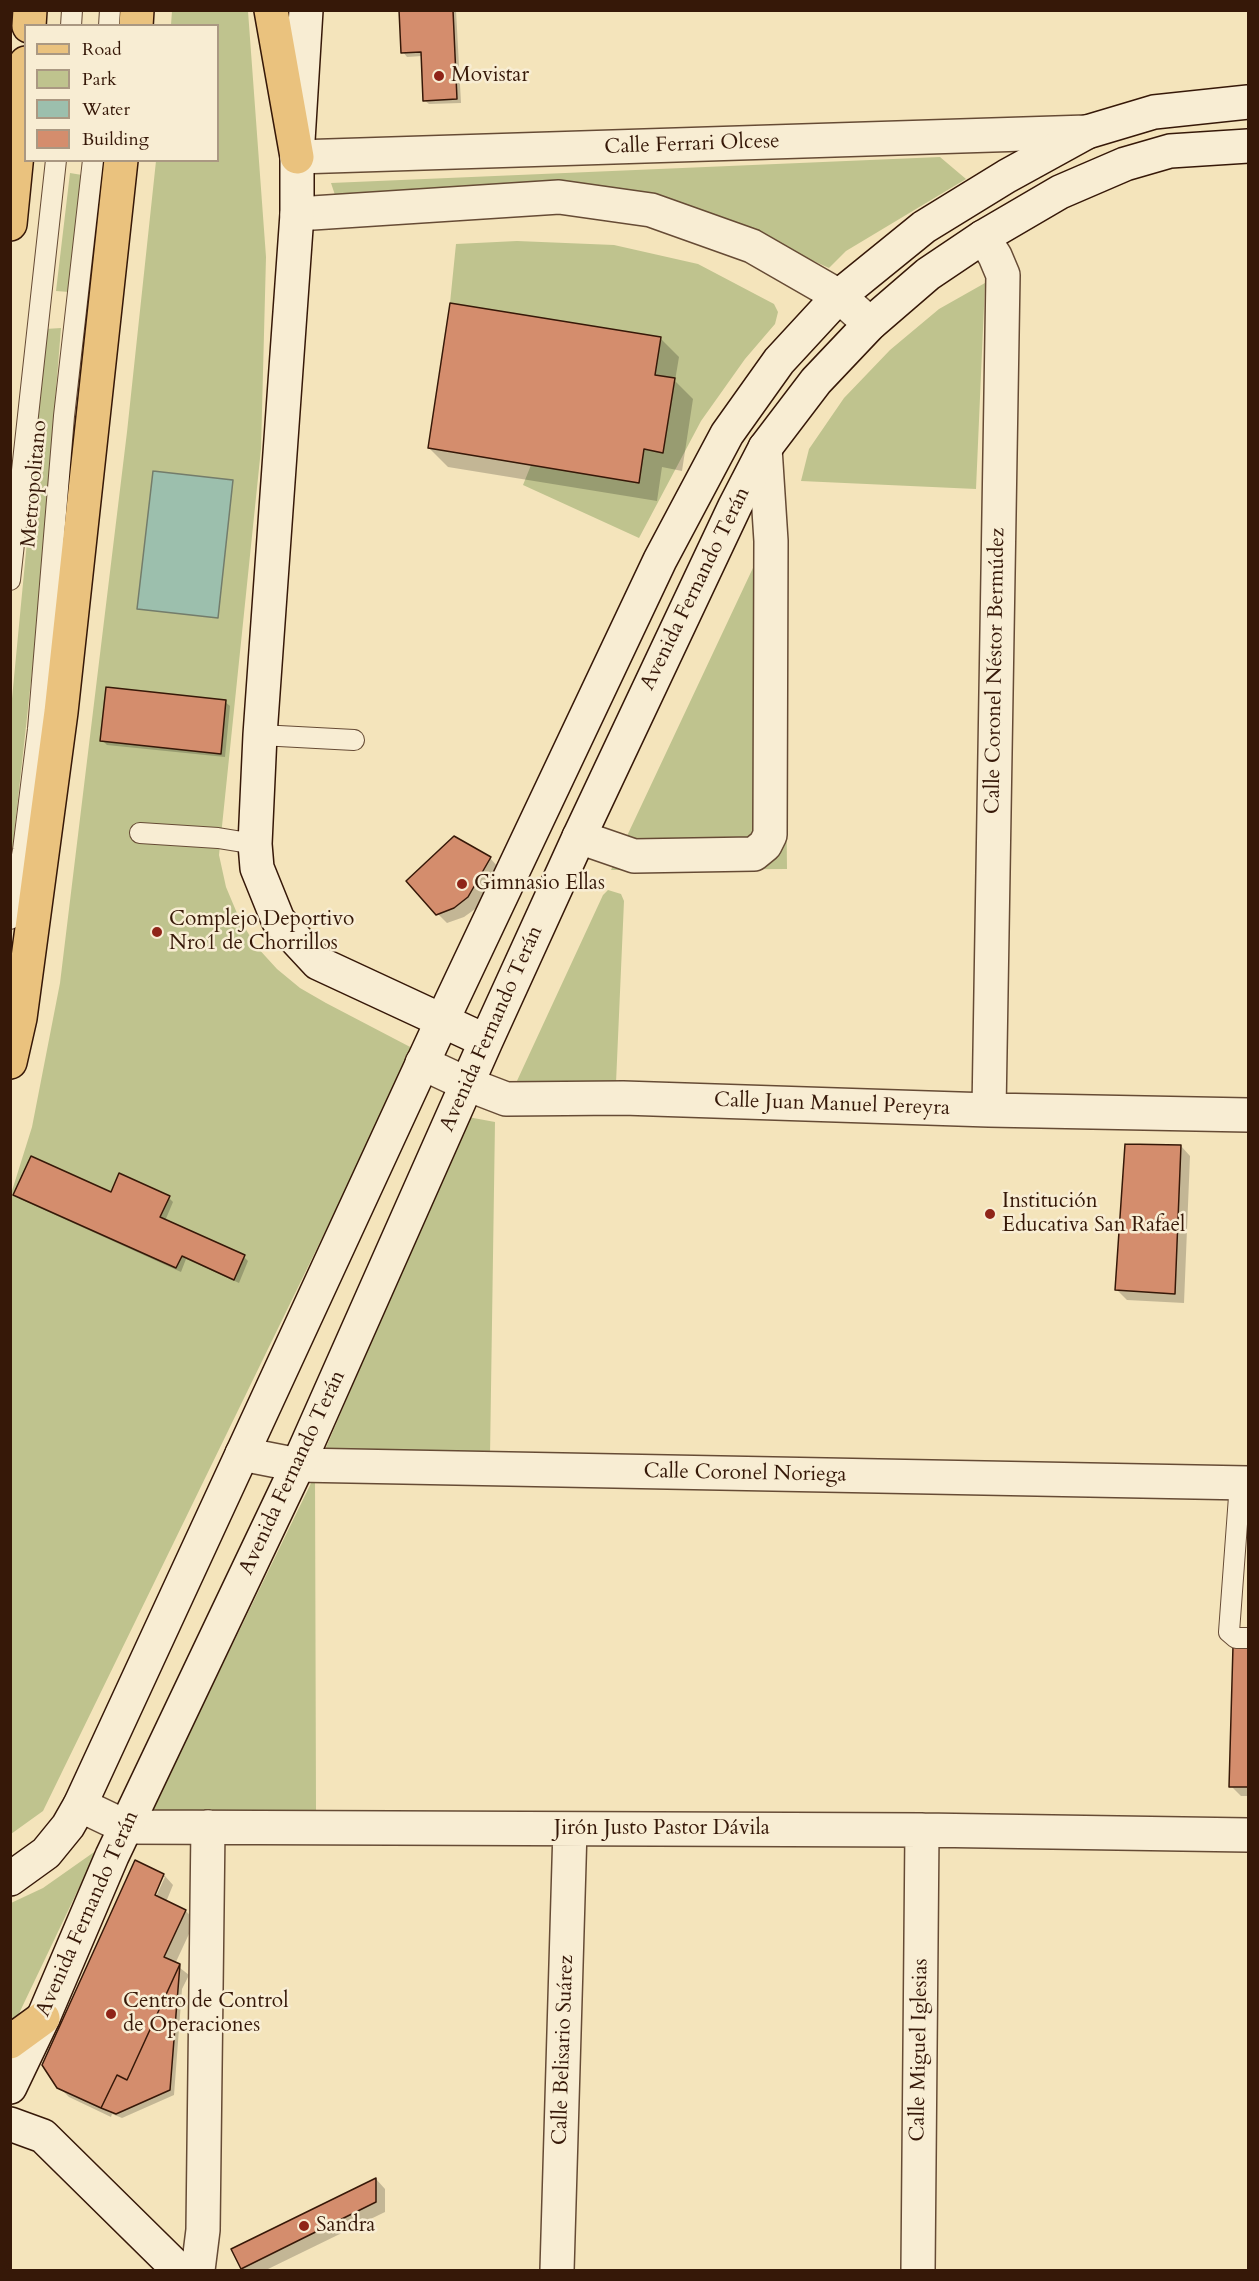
<!DOCTYPE html>
<meta charset="utf-8">
<style>
body{margin:0}
#map{position:relative;width:1259px;height:2281px;overflow:hidden;background:#f4e4bb;font-family:Cardo,serif}
canvas{display:block}
.frame{position:absolute;inset:0;border:12px solid #361808;pointer-events:none}
.legend{position:absolute;left:24px;top:24px;width:195px;height:138px;box-sizing:border-box;background:#f8edd3;border:2px solid #aa9882;margin:0;padding:8px 10px;list-style:none;font-size:18px;color:#361808}
.legend li{display:flex;align-items:center;gap:12px;height:30px}
.legend b{width:30px;border:2px solid #aa9882}
</style>
<div id="map">
<canvas width="1259" height="2281"></canvas>
<div class="frame"></div>
<ul class="legend">
<li><b style="height:8px;background:#eac27e"></b>Road</li>
<li><b style="height:16px;background:#bfc38e"></b>Park</li>
<li><b style="height:16px;background:#9cbfad"></b>Water</li>
<li><b style="height:16px;background:#d48d6d"></b>Building</li>
</ul>
</div>
<script>
const context = document.querySelector('canvas').getContext('2d');
context.lineJoin = 'round';
function fill(path, color) { context.fillStyle = color; context.fill(path, 'evenodd'); }
const toPath = rows => new Path2D(rows.map(r => 'M' + r).join(''));
function trace(path, color, width, dash) { context.strokeStyle = color; context.lineWidth = width; context.lineCap = dash ? 'butt' : 'round'; context.setLineDash(dash || []); context.stroke(path); }
function label(font, color, halo, rows, align = 'center') {
  context.font = font + ' Cardo,serif'; context.lineWidth = 5; context.setLineDash([]); context.textBaseline = 'middle'; context.strokeStyle = halo; context.fillStyle = color; for (const [text, x, y, turn = 0] of rows) {
    context.save(); context.translate(x, y); context.rotate((+turn || 0) * Math.PI / 180); context.textAlign = isNaN(turn) ? turn : align; if (halo) context.strokeText(text, 0, 0); context.fillText(text, 0, 0); context.restore();
  }
}
fill(toPath([
 [172,11,248,11,266,257,261,449,219,855,226,887,239,918,256,946,277,969,300,988,326,1003,414,1049,43,1811,11,1834,11,1194,32,1127,60,983,127,432,156,161,218,160,218,26,171,25],
 [940,157,966,179,846,251,829,268,719,218,336,198,331,183],
 [70,173,82,175,69,292,56,291],
 [517,241,614,245,698,264,774,304,778,312,775,324,745,359,701,421,639,538,523,485,531,465,644,449,663,453,675,379,655,375,660,337,450,303,456,244],
 [985,283,976,489,801,481,809,449,844,398,890,350,939,309],
 [61,328,37,626,11,863,11,709,30,510,45,329],
 [783,504,787,869,611,870],
 [608,890,621,894,624,901,616,1083,516,1083,603,895],
 [468,1117,495,1122,490,1456,324,1452],
 [315,1475,316,1810,152,1810],
 [97,1850,14,2024,11,2026,11,1903,43,1888]
]), '#bfc38e');
const water = toPath([
 [153,471,233,480,218,618,137,609,153,471]
]);
fill(water, '#9cbfad');
trace(water, '#737c6b', 1.5);
fill(toPath([
 [401,10,456,10,461,103,429,104,424,100,422,56,407,57,403,52],
 [660,338,679,357,675,381,693,399,682,471,662,467,657,501,448,467,429,448],
 [225,702,230,706,225,757,107,745,102,740],
 [490,858,499,868,478,907,464,917,447,923,437,913],
 [1181,1146,1190,1156,1184,1303,1127,1300,1117,1290],
 [111,1194,169,1198,173,1202,165,1221,244,1257,248,1261,239,1283,186,1259,181,1272,20,1199,15,1195],
 [1234,1648,1248,1648,1248,1796,1241,1796,1231,1786],
 [135,1862,164,1875,173,1885,166,1902,186,1911,195,1921,175,1964,189,1975,182,1989,174,2095,122,2118,112,2114,111,2117,69,2097,59,2087],
 [161,1877,165,1877,153,1903,150,1901],
 [376,2179,385,2189,385,2212,266,2270,245,2270,242,2268]
]), '#0003');
const building = toPath([
 [399,10,453,10,457,99,423,101,421,52,401,53,399,10],
 [450,303,661,337,655,375,675,378,663,453,644,449,639,483,428,448,450,303],
 [106,687,226,700,221,754,100,741,106,687],
 [454,836,491,857,468,897,454,908,436,915,406,881,454,836],
 [1125,1144,1181,1145,1175,1294,1115,1290,1125,1144],
 [31,1156,111,1192,119,1173,170,1196,160,1217,245,1255,234,1280,182,1256,176,1268,13,1195,31,1156],
 [1233,1646,1248,1647,1248,1787,1229,1787,1233,1646],
 [135,1860,164,1874,155,1895,186,1910,164,1957,180,1964,127,2080,117,2075,101,2108,57,2088,42,2065,135,1860],
 [180,1964,170,2090,116,2114,101,2108,117,2075,127,2080,180,1964],
 [376,2178,376,2202,241,2269,231,2249,376,2178]
]);
fill(building, '#d48d6d');
trace(building, '#361808', 1.5);
const service = toPath([
 [71,26,72,10],
 [109,26,110,10],
 [10,580,56,160],
 [260,735,354,740],
 [140,833,218,838,255,844],
 [10,919,23,850,38,729,64,416,93,160],
 [1240,1483,1229,1632,1236,1638,1248,1638]
]);
const minor = toPath([
 [297,157,1087,132],
 [297,214,559,197,651,210,752,246,839,296,870,324],
 [983,237,995,256,1003,275,989,1110],
 [579,837,634,856,754,854,765,845,770,835,771,541,765,448],
 [422,1063,467,1084,506,1099,623,1098,989,1110,1248,1115],
 [242,1454,298,1465,1248,1483],
 [80,1805,126,1827,922,1830,1248,1835],
 [198,2270,203,2230,208,1827],
 [557,2270,570,1829],
 [918,2270,922,1830]
]);
const secondary = toPath([
 [306,10,297,157,297,214,260,735,255,844,257,868,278,920,318,963,486,1041],
 [10,1879,46,1853,68,1826,80,1805,442,1021,660,560,727,434,779,361,839,296,924,227,1007,176,1087,132,1154,112,1248,102],
 [10,2087,43,2018,112,1856,298,1465,486,1041,579,837,735,506,765,448,816,381,870,324,928,274,983,237,1060,192,1125,164,1170,151,1248,146],
 [10,2124,43,2136,179,2270]
]);
const primary = toPath([
 [271,10,297,157],
 [29,26,30,10],
 [136,26,137,10],
 [10,224,26,63],
 [10,1062,20,1018,61,712,121,160],
 [10,2042,43,2018]
]);
trace(service, '#664b35', 22);
trace(minor, '#664b35', 36);
trace(secondary, '#361808', 36);
trace(primary, '#361808', 36);
trace(service, '#f8edd3', 20);
trace(minor, '#f8edd3', 33);
trace(secondary, '#f8edd3', 33);
trace(primary, '#eac27e', 33);
for (const [x, y, r, color] of [
 [439,76,6,"#8f2418"],
 [462,884,6,"#8f2418"],
 [157,932,6,"#8f2418"],
 [990,1214,6,"#8f2418"],
 [111,2014,6,"#8f2418"],
 [304,2226,6,"#8f2418"]
]) { const dot = new Path2D(); dot.arc(x, y, r, 0, 2 * Math.PI); context.fillStyle = color; context.fill(dot); trace(dot, '#f8edd3', 2); }
label('21px', '#361808', '#f8edd3', [
 ["Movistar",451,76],
 ["Gimnasio Ellas",474,884],
 ["Complejo Deportivo",169,920],
 ["Nro1 de Chorrillos",169,944],
 ["Institución",1002,1202],
 ["Educativa San Rafael",1002,1226],
 ["Centro de Control",123,2002],
 ["de Operaciones",123,2026],
 ["Sandra",316,2226]
], 'left');
label('21px', '#361808', '#f8edd3', [
 ["Calle Ferrari Olcese",692,145,-2],
 ["Metropolitano",35,484,-85],
 ["Avenida Fernando Terán",696,589,-64],
 ["Calle Coronel Néstor Bermúdez",996,671,-89],
 ["Avenida Fernando Terán",492,1029,-66],
 ["Calle Juan Manuel Pereyra",832,1105,2],
 ["Avenida Fernando Terán",293,1473,-65],
 ["Calle Coronel Noriega",745,1474,1],
 ["Jirón Justo Pastor Dávila",662,1829],
 ["Avenida Fernando Terán",88,1914,-66],
 ["Calle Belisario Suárez",564,2050,-88],
 ["Calle Miguel Iglesias",920,2050,-89]
]);
</script>
